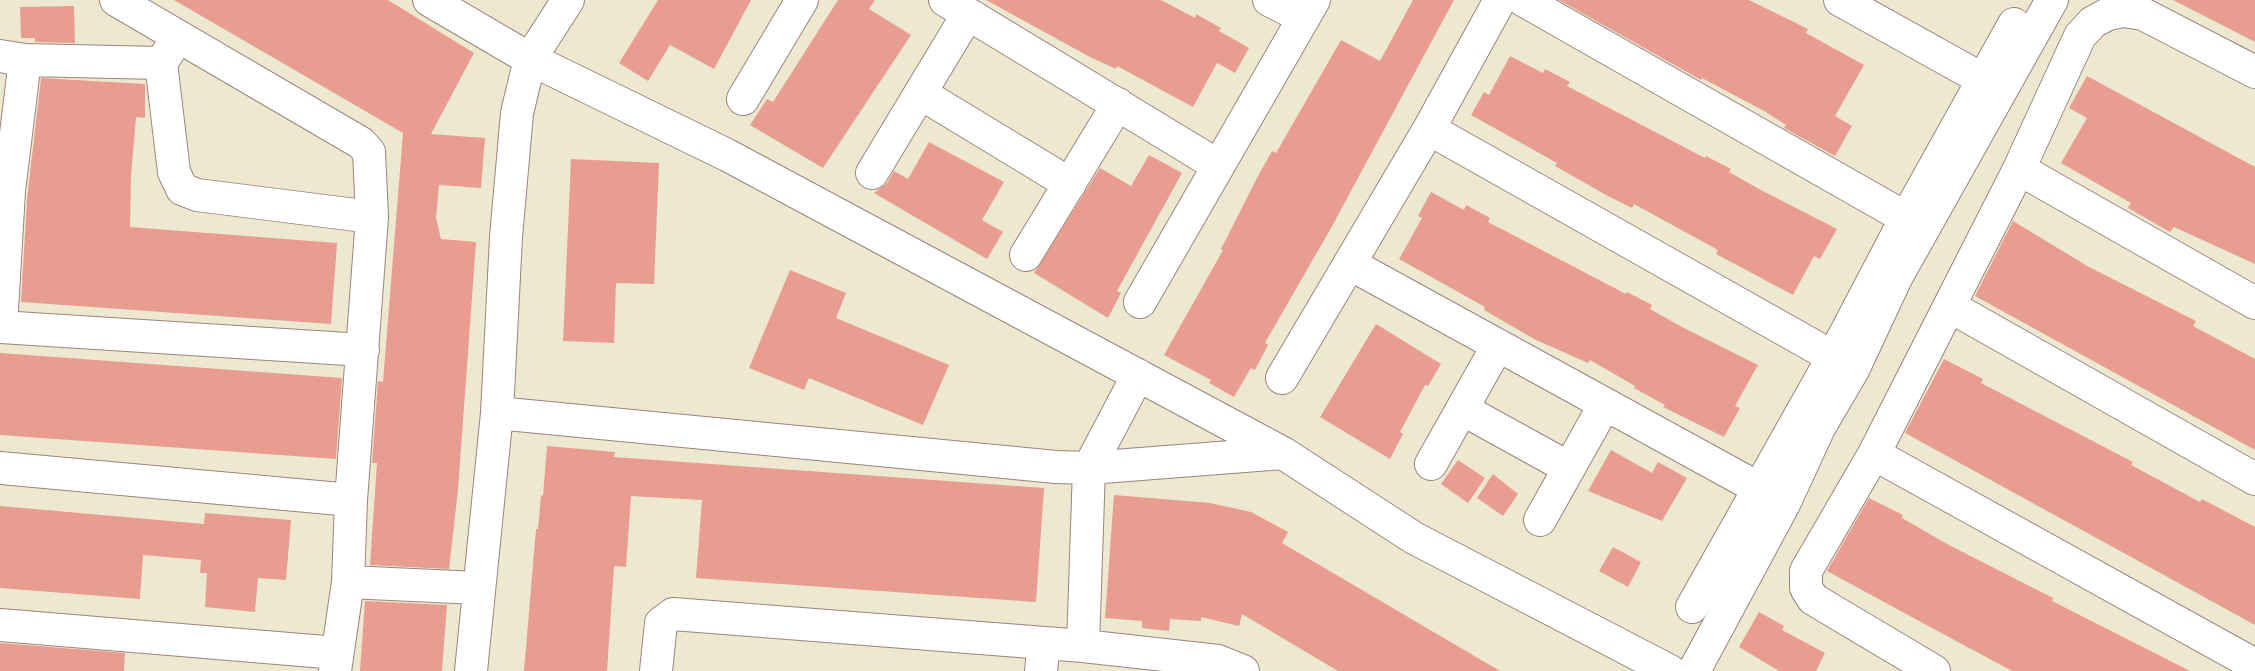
<!DOCTYPE html>
<style>
body{margin:0}
canvas{display:block;background:#ede8d0}
</style>
<canvas width="2255" height="671"></canvas>
<script>
const context = document.querySelector('canvas').getContext('2d');
context.lineJoin = 'round';
function fill(path, color) { context.fillStyle = color; context.fill(path, 'evenodd'); }
const toPath = rows => new Path2D(rows.map(r => 'M' + r).join(''));
function trace(path, color, width, dash) { context.strokeStyle = color; context.lineWidth = width; context.lineCap = dash ? 'butt' : 'round'; context.setLineDash(dash || []); context.stroke(path); }
fill(toPath([
 [174,0,388,0,474,53,431,134,485,138,481,188,439,185,436,218,441,239,476,242,458,490,449,569,370,565,377,463,372,463,378,381,383,382,403,133],
 [658,0,751,0,714,69,670,45,648,81,619,63],
 [838,0,875,0,869,9,911,35,823,168,750,125,767,99,773,102],
 [986,0,1161,0,1195,18,1196,14,1221,28,1219,31,1249,48,1235,73,1217,63,1193,107,1117,66,1116,69,1090,57],
 [1413,0,1454,0,1331,228,1265,343,1268,345,1255,370,1251,368,1234,397,1209,383,1211,380,1164,355,1223,250,1221,249,1258,176,1272,151,1276,153,1341,40,1380,61],
 [1559,0,1749,0,1808,29,1806,33,1864,65,1835,116,1852,126,1835,156,1784,128,1786,125,1764,111,1702,78,1701,80],
 [2173,0,2255,0,2255,42],
 [74,6,75,43,35,42,35,38,21,38,20,7],
 [1510,56,1543,73,1545,69,1570,82,1567,86,1705,158,1706,156,1731,169,1729,172,1759,189,1837,229,1820,259,1814,256,1793,295,1716,254,1718,250,1634,204,1632,208,1606,195,1555,166,1557,163,1471,115,1484,92,1489,95],
 [2087,76,2255,167,2255,264,2174,227,2170,232,2128,208,2131,203,2061,163,2087,118,2069,108],
 [41,78,145,84,145,118,136,117,131,176,130,227,337,243,331,324,21,302,27,199],
 [929,142,1004,182,982,220,1003,232,987,259,874,193,887,183,894,171,908,179],
 [1149,155,1182,173,1117,291,1121,293,1108,318,1034,273,1100,168,1131,186],
 [571,159,659,163,654,284,616,283,614,343,563,341],
 [1431,192,1464,210,1466,205,1490,218,1488,222,1626,294,1627,292,1652,305,1650,309,1680,326,1758,365,1735,406,1740,408,1724,437,1663,407,1665,405,1634,388,1635,386,1590,360,1588,363,1534,339,1484,310,1485,307,1399,259,1422,218,1418,216],
 [2013,221,2089,267,2196,321,2193,326,2255,359,2255,450,1975,296],
 [790,270,846,293,836,318,949,365,923,425,809,378,804,390,749,368],
 [1376,324,1441,364,1428,386,1425,385,1400,432,1403,434,1390,459,1320,417],
 [0,353,342,378,336,459,0,435],
 [1944,359,1983,379,1981,383,2133,462,2131,465,2200,502,2202,499,2255,527,2255,625,1905,433],
 [547,446,615,452,614,457,1044,488,1036,602,696,578,702,500,631,496,626,567,614,566,607,671,524,671,536,529,538,529,541,495,543,496],
 [1611,450,1652,473,1658,462,1687,478,1662,521,1588,491],
 [1458,460,1485,478,1468,503,1441,484],
 [1493,474,1518,494,1503,516,1477,498],
 [1114,495,1210,503,1251,512,1288,532,1282,543,1500,671,1338,671,1242,614,1239,626,1201,617,1201,621,1170,619,1169,631,1142,628,1142,621,1105,618],
 [1869,498,1903,515,1902,518,1947,544,2053,598,2052,601,2190,671,2012,671,1932,628,1827,571],
 [0,506,204,524,205,513,291,520,286,580,258,578,255,612,205,607,207,573,200,573,201,560,143,555,140,599,0,588],
 [1613,547,1641,562,1628,587,1599,571],
 [365,601,447,605,442,671,360,671],
 [1759,612,1784,626,1782,630,1825,653,1816,671,1779,671,1739,647],
 [0,643,125,653,124,671,0,671]
]), '#e99d90');
const street = toPath([
 [116,0,361,143,369,152,372,217,351,500,348,582],
 [429,0,530,59,517,113,506,237,497,413,471,671],
 [568,0,530,59,727,155,1283,453,1414,538,1670,671],
 [945,0,1217,165],
 [1269,0,1304,18],
 [1523,0,1906,218],
 [1840,0,1982,79],
 [0,56,25,60,161,63,173,45],
 [161,63,174,172,182,189,197,195,372,217],
 [2255,72,2143,14,2123,11,2108,14,2093,22,2080,36,2019,169,2255,303],
 [920,93,1070,184],
 [743,99,802,0],
 [1429,129,1833,357],
 [872,173,968,14],
 [1026,255,1118,104],
 [1350,264,1758,488],
 [1140,302,1314,0],
 [1951,307,2255,479],
 [0,327,363,350],
 [1,327,9,191,25,60],
 [1282,378,1429,129,1500,0],
 [1462,409,1569,468],
 [497,413,1056,467,1089,468,1283,453],
 [1874,454,2255,665],
 [1431,464,1498,345],
 [0,468,351,500],
 [1540,520,1605,404],
 [1692,607,1833,357,1906,218,2014,24],
 [0,625,337,653],
 [1083,646,1089,468,1138,375],
 [335,671,348,582,478,588],
 [656,671,661,623,673,614,1083,646,1218,661,1243,671],
 [1041,671,1044,643],
 [1694,671,1784,504,1819,428,1853,370,1896,278,2052,0],
 [1934,671,1813,599,1806,588,1806,571,1874,454,2019,169]
]);
trace(street, '#9c847e', 34);
trace(street, '#fff', 32);
</script>
